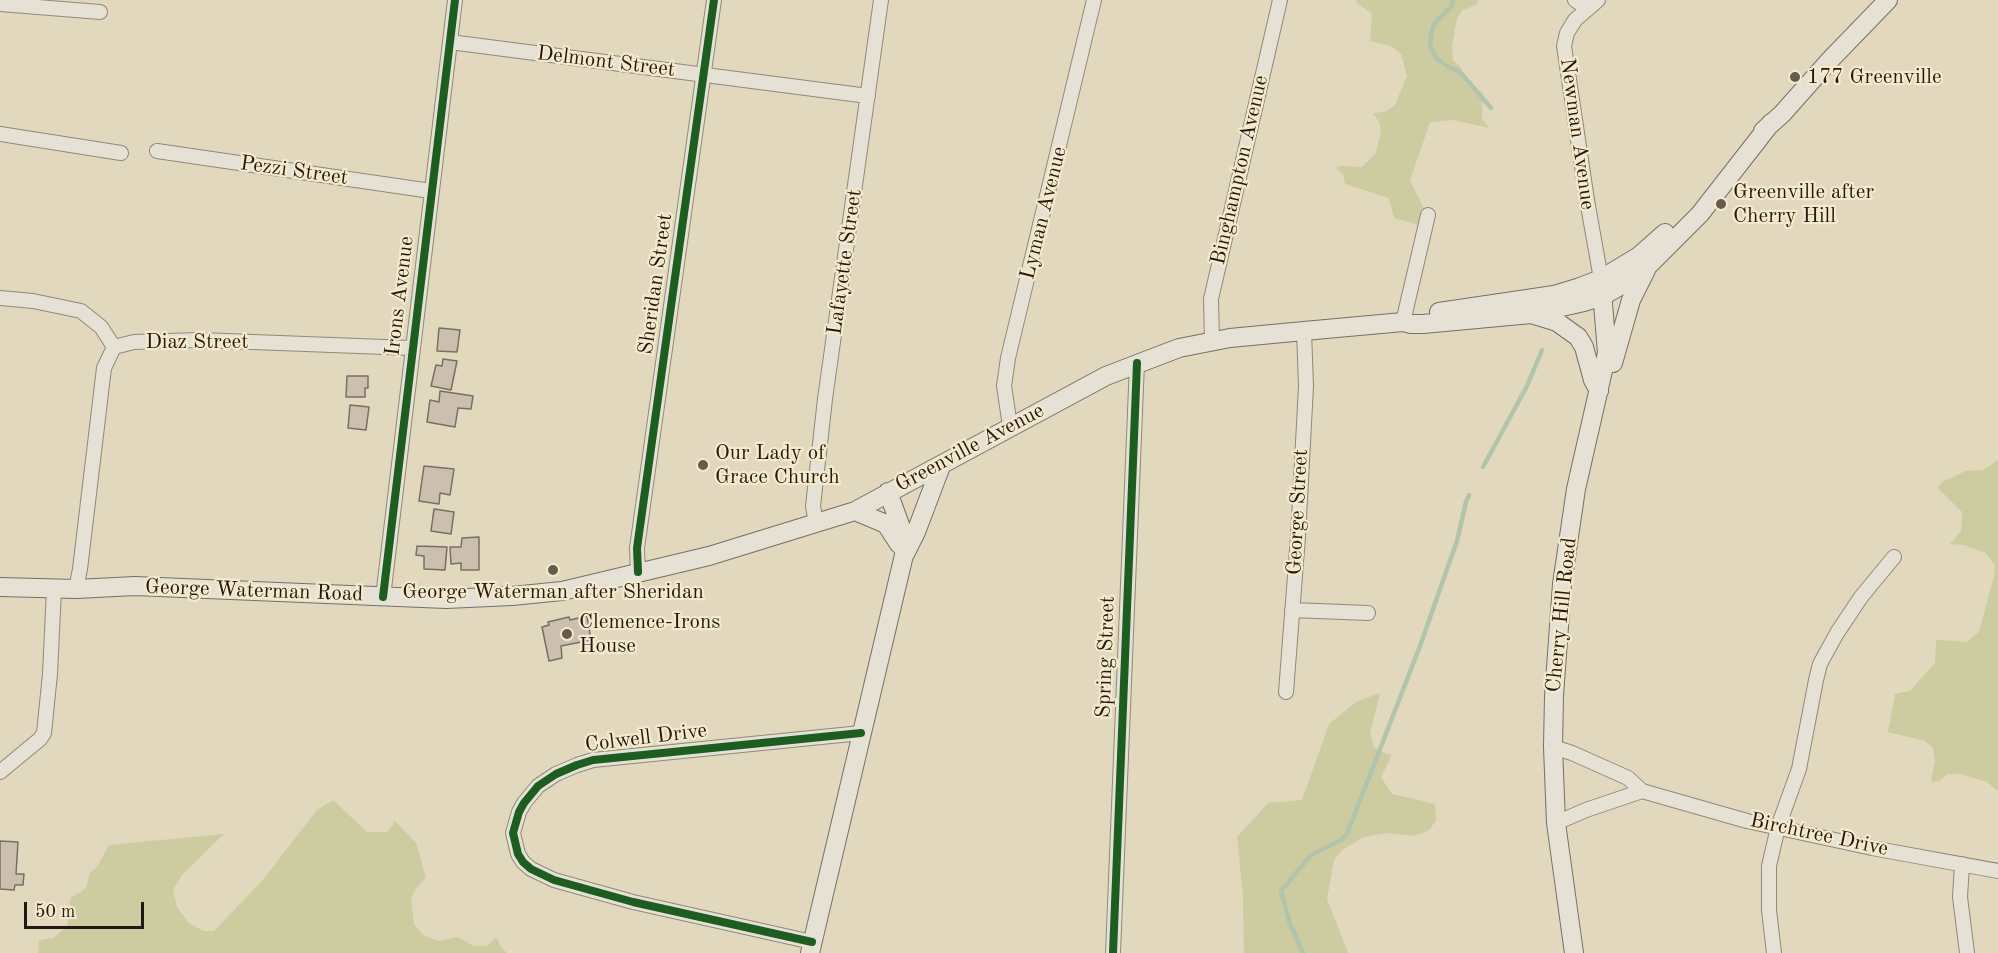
<!DOCTYPE html>
<style>
body{margin:0}
#map{position:relative;width:1998px;height:953px;overflow:hidden;background:#e1d8be;font-family:"Old Standard TT",serif}
canvas{display:block}
.scale{position:absolute;left:24px;top:902px;width:120px;height:27px;box-sizing:border-box;border:3px solid #231713;border-top:0;padding-left:8px;font-size:18px;line-height:21px;white-space:nowrap;color:#231713;-webkit-text-stroke:4px #f5eacb;paint-order:stroke}
</style>
<div id="map">
<canvas width="1998" height="953"></canvas>
<div class="scale">50 m</div>
</div>
<script>
const context = document.querySelector('canvas').getContext('2d');
context.lineJoin = 'round';
function fill(path, color) { context.fillStyle = color; context.fill(path, 'evenodd'); }
const toPath = rows => new Path2D(rows.map(r => 'M' + r).join(''));
function trace(path, color, width, dash) { context.strokeStyle = color; context.lineWidth = width; context.lineCap = dash ? 'butt' : 'round'; context.setLineDash(dash || []); context.stroke(path); }
function label(font, color, halo, rows, align = 'center') {
  context.font = font + ' "Old Standard TT",serif'; context.lineWidth = 4.5; context.setLineDash([]); context.textBaseline = 'middle'; context.strokeStyle = halo; context.fillStyle = color; for (const [text, x, y, turn = 0] of rows) {
    context.save(); context.translate(x, y); context.rotate((+turn || 0) * Math.PI / 180); context.textAlign = isNaN(turn) ? turn : align; if (halo) context.strokeText(text, 0, 0); context.fillText(text, 0, 0); context.restore();
  }
}
fill(toPath([
 [1357,0,1479,0,1476,5,1463,10,1457,18,1452,46,1453,60,1461,67,1465,83,1483,93,1482,119,1489,128,1454,120,1430,122,1410,180,1426,213,1423,226,1394,218,1389,198,1345,184,1343,174,1336,168,1341,166,1362,167,1376,153,1381,132,1380,124,1373,113,1385,112,1395,105,1407,76,1401,54,1391,46,1370,41,1372,14,1356,2],
 [1998,460,1998,791,1987,782,1961,774,1948,774,1939,781,1931,782,1935,761,1933,748,1925,741,1888,732,1895,694,1910,691,1935,663,1936,640,1967,642,1979,632,1994,576,1995,565,1986,553,1964,545,1950,544,1961,531,1962,512,1938,488,1942,482,1966,471,1983,470],
 [1380,693,1370,733,1374,747,1381,752,1392,755,1381,777,1392,794,1435,804,1436,821,1429,830,1414,836,1387,833,1364,837,1342,850,1334,860,1327,899,1348,953,1244,953,1243,896,1237,837,1268,803,1302,800,1329,724,1356,702],
 [333,800,367,832,388,832,395,821,416,843,426,878,416,888,411,899,414,924,423,935,438,941,458,937,474,946,486,946,496,938,502,948,507,953,38,953,39,940,53,938,67,927,71,897,81,892,86,887,90,873,97,867,109,845,224,834,182,875,173,890,177,907,189,923,203,931,214,931,262,881,317,810]
]), '#cdcba0');
trace(toPath([
 [1453,0,1452,6,1434,24,1431,35,1430,47,1437,59,1447,66,1460,72,1491,108],
 [1483,467,1527,386,1542,350],
 [1303,953,1290,924,1281,891,1311,855,1341,840,1347,834,1420,646,1457,541,1466,502,1469,495]
]), '#b0c5ac', 4.5);
const building = toPath([
 [439,328,460,330,457,352,437,351,439,328],
 [443,359,457,361,451,390,431,386,436,365,442,366,443,359],
 [347,376,368,376,368,388,365,388,365,397,346,397,347,376],
 [440,391,473,396,471,409,458,408,455,427,427,422,430,400,439,402,440,391],
 [350,405,369,407,366,430,348,428,350,405],
 [424,466,454,469,450,495,440,493,439,504,419,501,424,466],
 [434,509,454,512,451,534,431,531,434,509],
 [479,537,479,570,461,570,461,563,451,564,450,547,461,547,462,538,479,537],
 [417,546,447,547,445,570,424,569,424,556,416,555,417,546],
 [587,616,591,640,561,646,562,658,549,661,542,627,549,625,548,622,569,617,570,620,587,616],
 [0,841,18,842,16,874,24,874,23,885,15,885,14,890,0,889,0,841]
]);
fill(building, '#cdbfaf');
trace(building, '#767063', 1.5);
const street = toPath([
 [1575,0,1588,9],
 [1598,0,1575,20,1567,33,1564,46,1587,200,1601,279],
 [0,4,100,12],
 [450,42,868,96],
 [0,134,121,153],
 [157,151,431,191],
 [0,298,33,301,81,311,101,327,114,347],
 [1403,322,1428,215],
 [1212,341,1211,299,1280,0],
 [114,347,134,342,200,340,411,348],
 [1010,426,1004,386,1008,358,1094,0],
 [816,524,813,506,825,399,881,0],
 [638,572,637,548,714,0],
 [76,589,80,569,104,368,114,347],
 [383,597,455,0],
 [1292,610,1368,613],
 [1286,692,1298,537,1306,386,1304,331],
 [1553,747,1572,753,1628,778,1642,791,1747,821,1872,848,1998,871],
 [0,772,40,739,44,733,50,674,54,589],
 [1556,823,1586,810,1642,791],
 [1962,864,1960,897,1967,953],
 [812,942,633,902,554,880,531,869,523,862,518,854,513,833,519,812,524,803,538,786,556,774,577,765,593,760,861,733],
 [1113,953,1137,363],
 [1774,953,1769,910,1769,866,1778,827,1799,769,1816,680,1820,664,1837,633,1861,597,1894,557]
]);
const secondary = toPath([
 [1763,131,1782,114,1830,60,1888,0],
 [1439,312,1554,295,1580,287,1601,279,1639,256,1665,233],
 [1534,315,1557,322,1578,337,1584,347,1593,380,1599,391],
 [1613,363,1631,300,1646,270],
 [855,511,886,524,899,544],
 [905,554,916,532,941,466],
 [0,587,76,589,135,586,446,599,512,596,562,591,709,556,855,511,1106,376,1179,348,1230,338,1304,331,1403,322,1411,324,1423,324,1531,314,1584,302,1603,296,1630,280,1650,264,1700,214,1771,123],
 [810,953,904,555,903,533,888,492],
 [1574,953,1556,823,1553,747,1554,696,1562,584,1576,489,1607,353,1601,279]
]);
trace(street, '#90897a', 16);
trace(secondary, '#767063', 20);
trace(street, '#e6e1d5', 14);
trace(secondary, '#e6e1d5', 18);
trace(toPath([
 [638,572,637,548,714,0],
 [383,597,455,0],
 [812,942,633,902,554,880,531,869,523,862,518,854,513,833,519,812,524,803,538,786,556,774,577,765,593,760,861,733],
 [1113,953,1137,363]
]), '#1b5e20', 8);
for (const [x, y, r, color] of [
 [1795,77,6,"#665b4f"],
 [1721,204,6,"#665b4f"],
 [703,465,6,"#665b4f"],
 [553,570,6,"#665b4f"],
 [567,634,6,"#665b4f"]
]) { const dot = new Path2D(); dot.arc(x, y, r, 0, 2 * Math.PI); context.fillStyle = color; context.fill(dot); trace(dot, '#f5eacb', 2); }
label('21px', '#231713', '#f5eacb', [
 ["Delmont Street",606,62,7],
 ["Newman Avenue",1577,134,82],
 ["Binghampton Avenue",1240,170,-77],
 ["Pezzi Street",294,171,8],
 ["Lyman Avenue",1044,213,-76],
 ["Lafayette Street",845,262,-82],
 ["Sheridan Street",656,284,-82],
 ["Irons Avenue",400,296,-83],
 ["Diaz Street",197,342],
 ["Greenville Avenue",970,448,-28],
 ["George Street",1298,512,-87],
 ["George Waterman Road",254,591,2],
 ["Cherry Hill Road",1562,615,-84],
 ["Spring Street",1106,657,-88],
 ["Colwell Drive",646,738,-7],
 ["Birchtree Drive",1819,835,12]
]);
label('21px', '#231713', '#f5eacb', [
 ["177 Greenville",1807,77],
 ["Greenville after",1733,192],
 ["Cherry Hill",1733,216],
 ["Our Lady of",715,453],
 ["Grace Church",715,477],
 ["George Waterman after Sheridan",553,592,"center"],
 ["Clemence-Irons",579,622],
 ["House",579,646]
], 'left');
</script>
